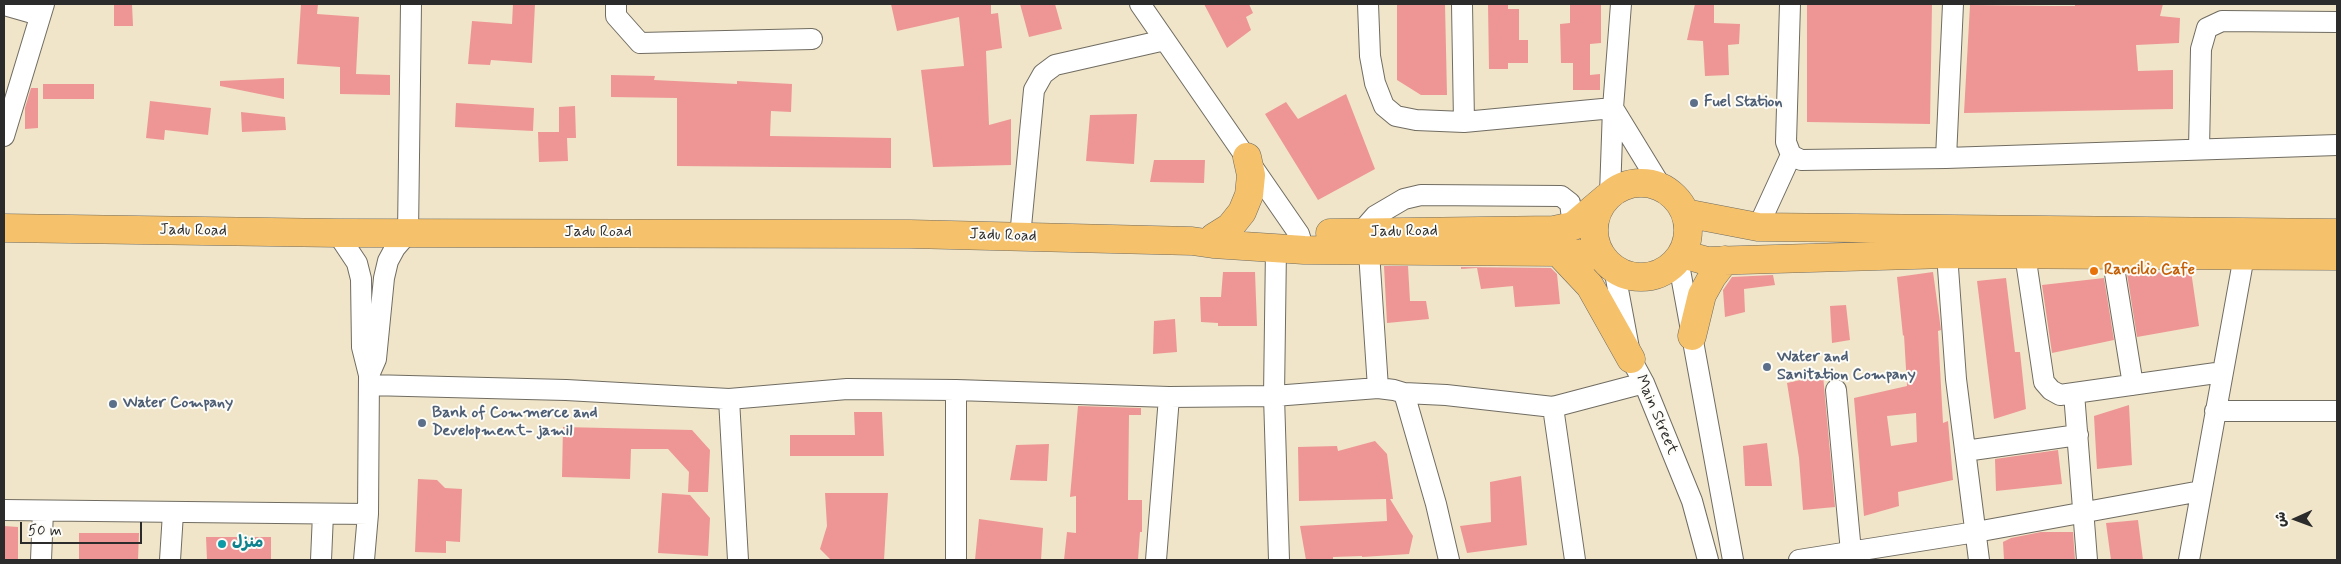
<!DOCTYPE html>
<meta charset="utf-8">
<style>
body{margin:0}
#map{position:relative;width:2341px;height:564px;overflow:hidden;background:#f0e5c8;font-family:Mynerve,"Playpen Sans Arabic",sans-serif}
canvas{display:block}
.frame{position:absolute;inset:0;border:5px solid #2b2b2b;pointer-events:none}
.north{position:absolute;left:2271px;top:494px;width:50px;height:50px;-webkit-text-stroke:4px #fdfcf7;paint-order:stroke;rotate:268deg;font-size:14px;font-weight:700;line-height:20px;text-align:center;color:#2b2b2b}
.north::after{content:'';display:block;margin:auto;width:18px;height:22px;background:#2b2b2b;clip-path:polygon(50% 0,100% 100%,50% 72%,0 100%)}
.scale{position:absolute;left:20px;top:522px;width:122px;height:22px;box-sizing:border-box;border:2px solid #2b2b2b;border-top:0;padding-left:6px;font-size:15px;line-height:18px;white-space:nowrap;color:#2b2b2b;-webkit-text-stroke:4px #fdfcf7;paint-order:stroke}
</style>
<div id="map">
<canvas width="2341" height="564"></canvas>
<div class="frame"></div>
<div class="north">ش</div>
<div class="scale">50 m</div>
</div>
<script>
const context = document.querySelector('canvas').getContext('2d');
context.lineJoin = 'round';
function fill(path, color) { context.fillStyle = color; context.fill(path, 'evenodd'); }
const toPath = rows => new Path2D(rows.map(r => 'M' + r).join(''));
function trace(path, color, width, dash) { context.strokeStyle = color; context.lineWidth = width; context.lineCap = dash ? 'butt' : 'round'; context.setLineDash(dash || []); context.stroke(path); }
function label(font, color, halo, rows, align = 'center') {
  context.font = font + ' Mynerve,"Playpen Sans Arabic",sans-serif'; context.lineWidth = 4; context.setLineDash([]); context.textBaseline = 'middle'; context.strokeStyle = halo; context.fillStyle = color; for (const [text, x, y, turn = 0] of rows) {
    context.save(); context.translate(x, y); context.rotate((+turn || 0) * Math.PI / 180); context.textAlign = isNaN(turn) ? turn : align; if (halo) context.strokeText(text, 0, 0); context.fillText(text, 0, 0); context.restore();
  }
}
fill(toPath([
 [114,4,132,4,133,26,114,26],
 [301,4,318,4,317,14,359,17,356,74,390,75,390,95,340,94,340,67,297,64],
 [513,4,535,4,532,63,491,60,490,65,468,64,472,21,512,24],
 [891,4,991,4,991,14,998,13,1002,48,986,51,989,125,1011,119,1011,165,933,167,921,70,964,66,959,17,897,31],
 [1020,4,1055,4,1062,29,1029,37],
 [1204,4,1249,4,1253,13,1246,17,1251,30,1227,48],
 [1397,4,1445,4,1447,95,1421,95,1397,80],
 [1488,4,1508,4,1508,9,1519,9,1519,40,1528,40,1528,63,1508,63,1508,69,1489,69],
 [1570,4,1601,4,1601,43,1590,44,1590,75,1600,74,1600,90,1573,90,1573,63,1561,63,1560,24,1570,23],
 [1695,4,1714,4,1714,23,1740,24,1739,44,1728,45,1729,75,1705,76,1703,41,1687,40],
 [1807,4,1932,4,1930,124,1807,122],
 [2075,4,2163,4,2160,16,2180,18,2179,43,2136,45,2138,71,2173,70,2173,109,1964,113,1970,5,2052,6,2075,6],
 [611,75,655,76,654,80,737,84,737,81,792,84,791,112,771,111,770,136,891,138,891,168,677,166,677,98,611,97],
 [284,78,284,99,220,86,220,81],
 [43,84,94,84,94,99,43,99],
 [31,88,38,88,38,128,25,129,25,108],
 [1346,94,1375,169,1318,200,1265,114,1286,102,1298,119],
 [150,101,211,108,208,135,165,130,164,140,146,138],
 [456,103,534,108,533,131,455,127],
 [575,106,576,138,567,138,568,161,539,162,538,132,559,132,559,107],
 [241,112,285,117,286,130,242,132],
 [1137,114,1134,164,1086,161,1090,115],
 [1154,160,1205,160,1204,183,1150,182],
 [1384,266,1408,266,1410,301,1426,301,1429,319,1387,323],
 [1461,267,1551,268,1557,274,1560,304,1515,307,1513,286,1481,289,1477,268,1461,269],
 [2191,271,2199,326,2137,337,2127,274],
 [1223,272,1255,272,1257,326,1218,326,1218,323,1201,322,1200,297,1221,297],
 [1933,272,1941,330,1938,331,1943,423,1948,421,1953,480,1898,492,1899,506,1864,516,1854,398,1907,386,1904,335,1903,336,1897,277],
 [1916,413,1917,442,1891,446,1887,416],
 [1773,275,1775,285,1744,289,1745,312,1725,317,1723,290,1732,277],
 [2006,278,2015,352,2020,352,2026,409,1994,419,1977,281],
 [2104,278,2114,340,2052,353,2042,285],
 [1846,305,1850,340,1832,343,1830,306],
 [1175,319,1177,352,1153,354,1154,321],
 [1823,375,1835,507,1803,510,1799,458,1787,383],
 [2129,405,2132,465,2097,469,2094,416],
 [1078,406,1141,408,1141,415,1129,415,1128,500,1142,500,1142,532,1140,532,1138,560,1064,560,1067,532,1076,533,1076,496,1070,497],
 [854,412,882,412,884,456,790,456,790,435,855,435],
 [563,427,692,430,710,450,708,492,688,492,689,472,668,449,631,449,630,479,562,477],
 [1375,441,1387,454,1393,499,1390,499,1413,536,1409,554,1362,557,1362,556,1333,557,1333,560,1306,560,1300,526,1387,521,1386,499,1299,501,1298,447,1337,446,1338,451],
 [1767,443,1772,486,1745,486,1743,446],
 [1049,444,1047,481,1010,480,1016,445],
 [2058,450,2062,484,1996,491,1995,459],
 [1521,476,1527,545,1467,553,1460,526,1491,522,1490,482],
 [418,479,437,480,445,488,462,489,460,542,446,541,446,553,415,552],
 [662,493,690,495,710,518,708,556,658,553],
 [825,493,888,493,884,560,831,560,820,549,827,526],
 [979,519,1043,528,1041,560,975,560],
 [2138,520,2143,560,2111,560,2106,523],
 [4,526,18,527,18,560,4,560],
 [2041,532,2073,532,2075,560,2004,560,2003,542,2011,538],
 [79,533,139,533,138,560,79,560],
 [206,537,271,537,271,560,207,560]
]), '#ee9695');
const minor = toPath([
 [616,4,616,16,640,43,812,39],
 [1140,4,1299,234,1304,250],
 [1368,4,1370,56,1375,83,1384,106,1396,116,1416,120,1464,122,1613,108],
 [1462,4,1464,122],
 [4,5,39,15],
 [1613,108,1662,188],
 [4,136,44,4],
 [2199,149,2201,49,2207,28,2222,21,2337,22],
 [1791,155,1801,160,1946,158,2337,145],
 [1946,158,1953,4],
 [1610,194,1613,108,1621,4],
 [1758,227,1791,155,1786,142,1790,4],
 [337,233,357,263,361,279,362,347,369,375,368,514,364,560],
 [1360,233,1375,216,1404,199,1421,195,1561,196,1570,203,1573,226],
 [1020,237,1034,90,1043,74,1055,65,1165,40],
 [1276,248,1274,396,1279,560],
 [1369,252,1378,388],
 [1947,254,1956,379,1979,560],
 [2025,254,2044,382,2051,390,2060,395,2223,372],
 [2112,255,2133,385],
 [1678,259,1733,560],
 [1614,268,1631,359,1644,383,1692,501,1708,560],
 [369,375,376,359,384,278,388,261,395,248,408,233,411,4],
 [369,385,566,390,729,399,847,389,956,390,1169,397,1274,396,1378,388,1394,390,1404,393,1436,504,1449,560],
 [1836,390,1851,552],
 [1404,393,1446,395,1553,407,1575,560],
 [2074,393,2087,560],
 [729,399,738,560],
 [1553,407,1644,383],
 [2215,411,2337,411],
 [1965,451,2078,435],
 [4,510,368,514],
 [41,560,43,511],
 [170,560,173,513],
 [321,560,323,514],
 [956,560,956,390],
 [1156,560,1169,397],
 [1799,560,1976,532,2201,491],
 [2189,560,2244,256]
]);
const highway = toPath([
 '1594 230a47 47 0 1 1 94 0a47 47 0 1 1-94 0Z',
 [1685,213,1758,227,2337,233],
 [4,228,337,233,910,234,1192,241,1213,244,1304,250,1558,252,1602,256],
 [1330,233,1554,230,1573,226,1606,198],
 [1214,237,1230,227,1242,212,1249,195,1251,175,1247,157],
 [1558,252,1590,286,1631,359],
 [1682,254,1707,261,1947,254,2337,256],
 [1692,336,1702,295,1712,277,1725,260]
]);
trace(minor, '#706c62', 22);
trace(highway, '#706c62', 29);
trace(minor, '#fff', 20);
trace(highway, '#f5c16b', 28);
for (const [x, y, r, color] of [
 [1694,103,5,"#5c6f8a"],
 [2094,271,5,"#e8710a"],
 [1767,367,5,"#5c6f8a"],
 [113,404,5,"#5c6f8a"],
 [422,423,5,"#5c6f8a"],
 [222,544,5,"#0f9aa8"]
]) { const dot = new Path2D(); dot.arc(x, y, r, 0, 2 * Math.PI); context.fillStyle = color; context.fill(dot); trace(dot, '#fdfcf7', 2); }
label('bold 16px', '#4e5e75', '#fdfcf7', [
 ["Fuel Station",1704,103],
 ["Water and",1777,358],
 ["Sanitation Company",1777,376],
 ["Water Company",123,404],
 ["Bank of Commerce and",432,414],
 ["Development- jamil",432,432]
], 'left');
label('16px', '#2b2b2b', '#fdfcf7', [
 ["Jadu Road",193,231,1],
 ["Jadu Road",1404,232,-1],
 ["Jadu Road",598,233],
 ["Jadu Road",1003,236,2],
 ["Main Street",1656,415,67]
]);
label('bold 16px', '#c56008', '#fdfcf7', [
 ["Rancilio Cafe",2104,271]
], 'left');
label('bold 16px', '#0d838f', '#fdfcf7', [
 ["منزل",232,544]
], 'left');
</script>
